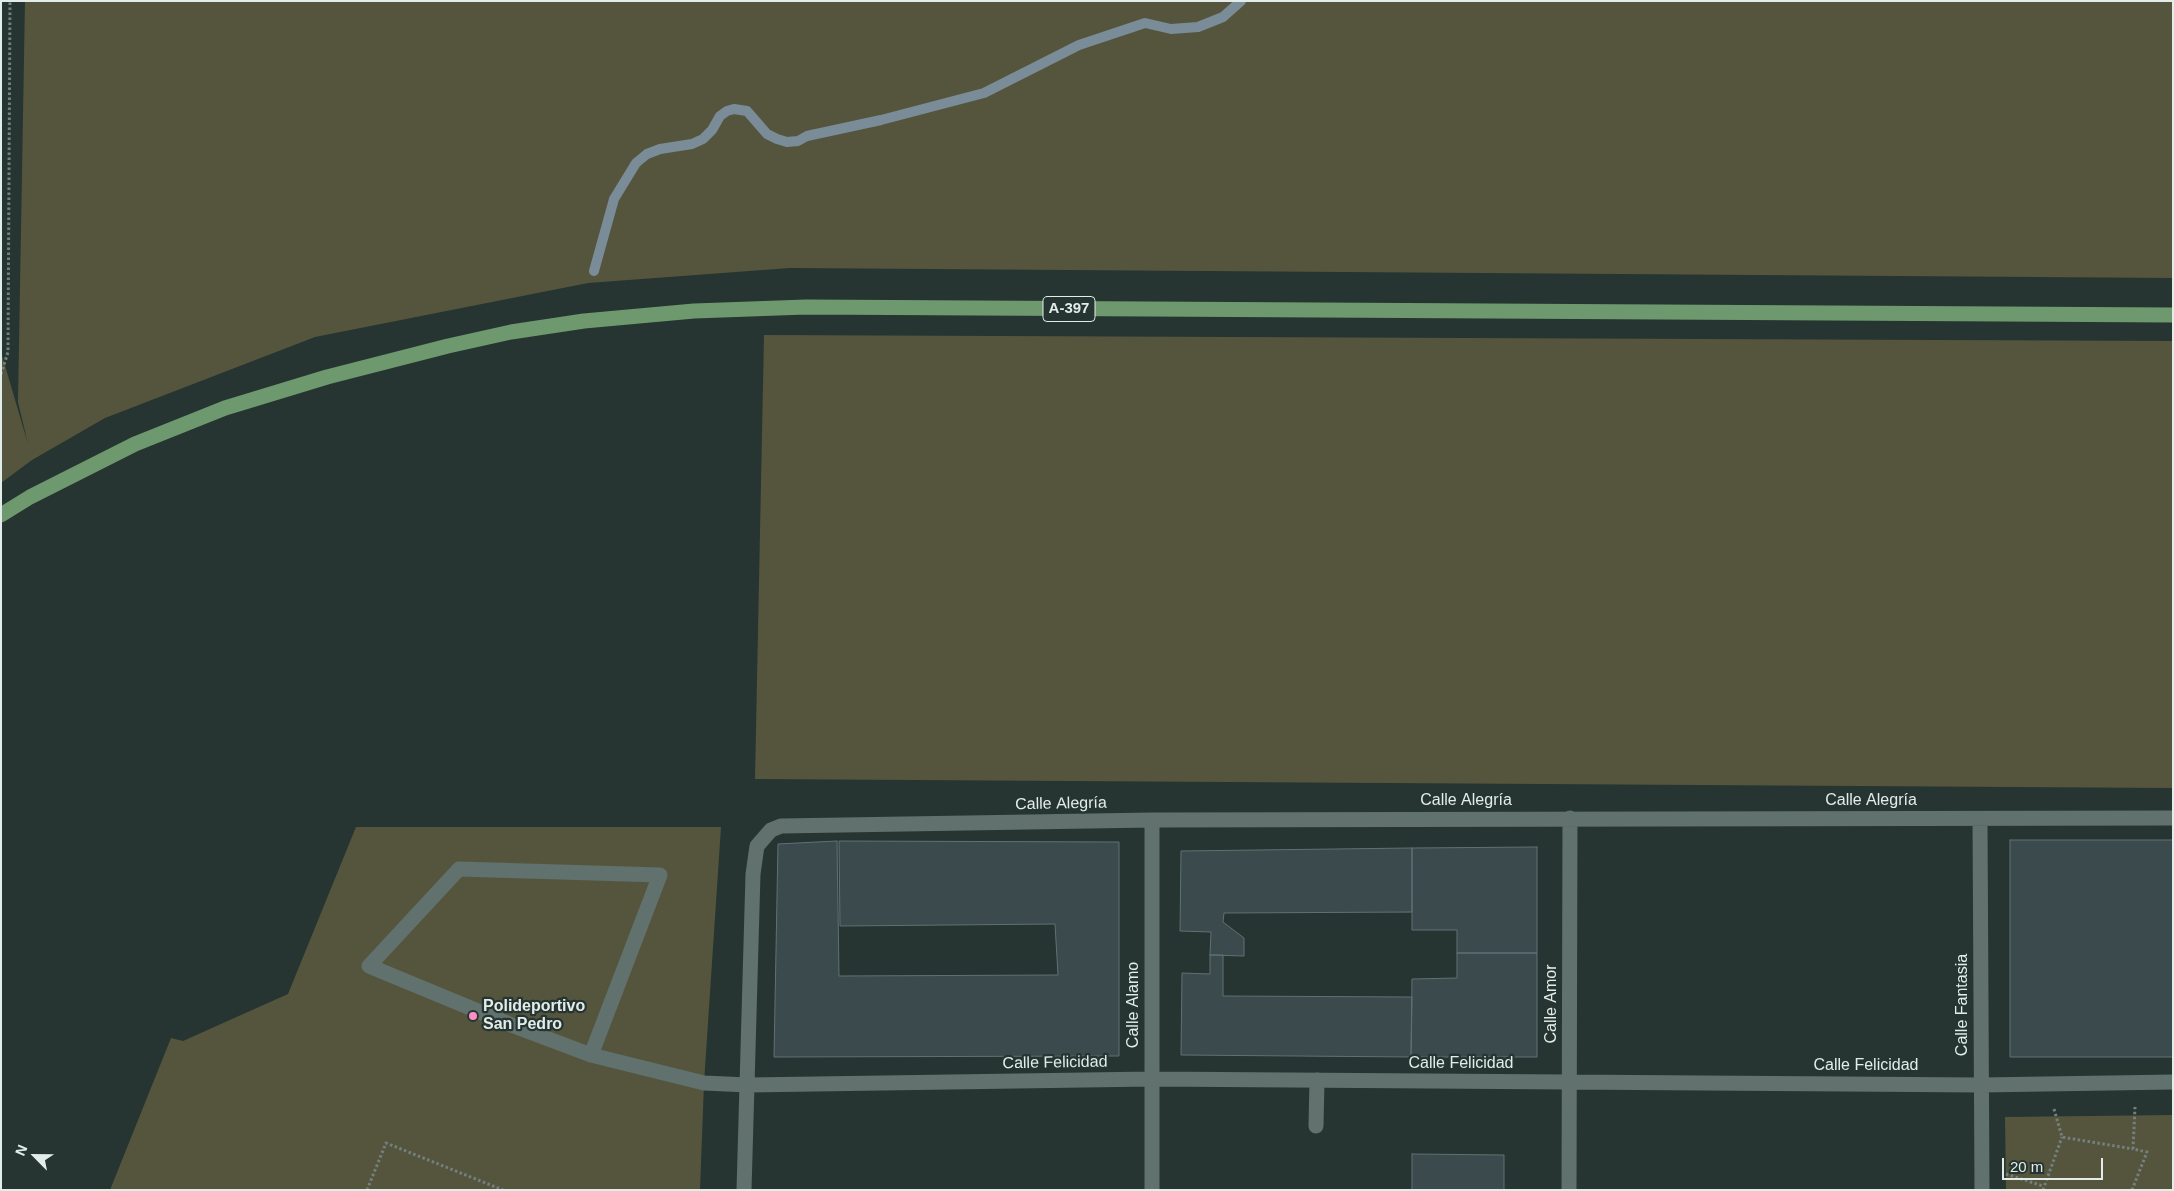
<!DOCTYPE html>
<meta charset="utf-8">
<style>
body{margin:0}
#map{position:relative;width:2174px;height:1191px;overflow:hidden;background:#263531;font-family:Helvetica,sans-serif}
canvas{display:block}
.frame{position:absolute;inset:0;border:2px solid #e2ece9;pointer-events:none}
.north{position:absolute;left:10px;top:1131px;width:50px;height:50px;-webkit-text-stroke:4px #263531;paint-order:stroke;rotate:293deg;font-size:14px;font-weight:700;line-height:20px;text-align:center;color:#e2ece9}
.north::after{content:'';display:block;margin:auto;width:18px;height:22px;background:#e2ece9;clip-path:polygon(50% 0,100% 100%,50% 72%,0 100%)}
.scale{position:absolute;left:2002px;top:1158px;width:101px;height:22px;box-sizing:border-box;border:2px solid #e2ece9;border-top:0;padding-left:6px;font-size:15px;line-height:18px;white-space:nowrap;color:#e2ece9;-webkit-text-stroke:4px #263531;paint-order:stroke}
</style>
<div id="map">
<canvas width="2174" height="1191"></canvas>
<div class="frame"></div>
<div class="north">N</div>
<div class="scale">20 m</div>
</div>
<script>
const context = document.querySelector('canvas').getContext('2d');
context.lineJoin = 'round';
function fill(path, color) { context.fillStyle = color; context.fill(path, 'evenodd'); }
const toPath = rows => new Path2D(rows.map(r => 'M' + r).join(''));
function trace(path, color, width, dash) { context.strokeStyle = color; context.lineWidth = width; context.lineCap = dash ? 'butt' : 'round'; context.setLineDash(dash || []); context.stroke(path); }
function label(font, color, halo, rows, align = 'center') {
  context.font = font + ' Helvetica,sans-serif'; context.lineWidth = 4.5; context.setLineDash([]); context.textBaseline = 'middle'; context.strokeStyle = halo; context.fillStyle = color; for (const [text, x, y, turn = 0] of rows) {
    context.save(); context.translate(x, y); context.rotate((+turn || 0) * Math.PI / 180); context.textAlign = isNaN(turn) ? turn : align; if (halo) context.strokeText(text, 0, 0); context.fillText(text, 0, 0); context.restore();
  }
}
fill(toPath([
 [25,1,2173,1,2173,278,790,268,588,283,315,337,105,418,32,460,1,483,1,352,28,444,18,402],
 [764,335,2173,341,2173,788,755,779],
 [356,827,721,827,704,1083,700,1190,110,1190,171,1038,183,1041,288,994],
 [2173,1115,2173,1190,2006,1190,2005,1117]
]), '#55553e');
trace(toPath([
 [594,271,614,199,636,163,647,154,660,149,692,144,703,139,712,130,720,116,727,111,734,109,747,111,767,134,777,139,787,142,798,141,807,136,881,120,984,93,1079,45,1145,23,1171,29,1198,27,1223,17,1241,1]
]), '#7a8c98', 10);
const building = toPath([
 [2010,840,2173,840,2173,1057,2010,1057,2010,840],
 [837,841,839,976,1058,975,1055,924,840,926,839,841,1119,842,1119,1056,774,1057,778,844,837,841],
 [1537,847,1537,953,1457,953,1457,930,1412,930,1412,848,1537,847],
 [1412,848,1412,912,1224,913,1223,922,1244,938,1244,956,1210,955,1211,932,1180,931,1181,851,1412,848],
 [1457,953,1537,953,1537,1057,1411,1057,1412,979,1457,978,1457,953],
 [1210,955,1223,955,1223,996,1412,997,1411,1057,1181,1055,1182,973,1210,974,1210,955],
 [1412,1154,1504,1155,1504,1190,1412,1190,1412,1154]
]);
fill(building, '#3a4a4d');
trace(building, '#607174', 1);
trace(toPath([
 [1,374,8,352,10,1],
 [2054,1109,2062,1137,2133,1149],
 [2006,1174,2043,1186],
 [367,1190,386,1143,503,1190],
 [2043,1190,2062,1137],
 [2132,1190,2147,1152,2133,1149,2135,1107]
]), '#74807d', 3, [2.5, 2.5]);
trace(toPath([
 [591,1055,514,1026,369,966,459,869,660,875,591,1055,704,1083,748,1085],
 [1316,1126,1317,1080]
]), '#61716d', 15);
trace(toPath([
 [1980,819,1982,1190],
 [748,1085,1152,1079,1981,1085,2173,1082],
 [744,1190,753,874,757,846,771,830,781,826,1152,820,2173,818],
 [1152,1190,1152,820],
 [1569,1190,1570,818]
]), '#61716d', 15);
trace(toPath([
 [1,515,30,497,135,444,225,408,327,377,448,346,511,332,584,321,694,311,806,307,2173,315]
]), '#6e996e', 15);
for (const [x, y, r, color] of [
 [473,1016,5,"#fb8fc5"]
]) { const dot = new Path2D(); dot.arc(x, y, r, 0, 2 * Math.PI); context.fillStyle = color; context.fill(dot); trace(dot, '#263531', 2); }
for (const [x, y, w] of [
 [1069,309,52]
]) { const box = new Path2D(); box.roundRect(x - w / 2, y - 12.5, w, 25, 4); context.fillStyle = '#263531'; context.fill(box); trace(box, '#e2ece9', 1); }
label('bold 15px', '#e2ece9', null, [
 ["A-397",1069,309]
]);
label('16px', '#e2ece9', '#263531', [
 ["Calle Alegría",1466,801],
 ["Calle Alegría",1871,801],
 ["Calle Alegría",1061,804,-1],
 ["Calle Amor",1552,1004,-90],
 ["Calle Alamo",1134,1005,-90],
 ["Calle Fantasia",1963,1005,-90],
 ["Calle Felicidad",1055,1063,-1],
 ["Calle Felicidad",1461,1064],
 ["Calle Felicidad",1866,1066]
]);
label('bold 16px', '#e2ece9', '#263531', [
 ["Polideportivo",483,1007],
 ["San Pedro",483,1025]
], 'left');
</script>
